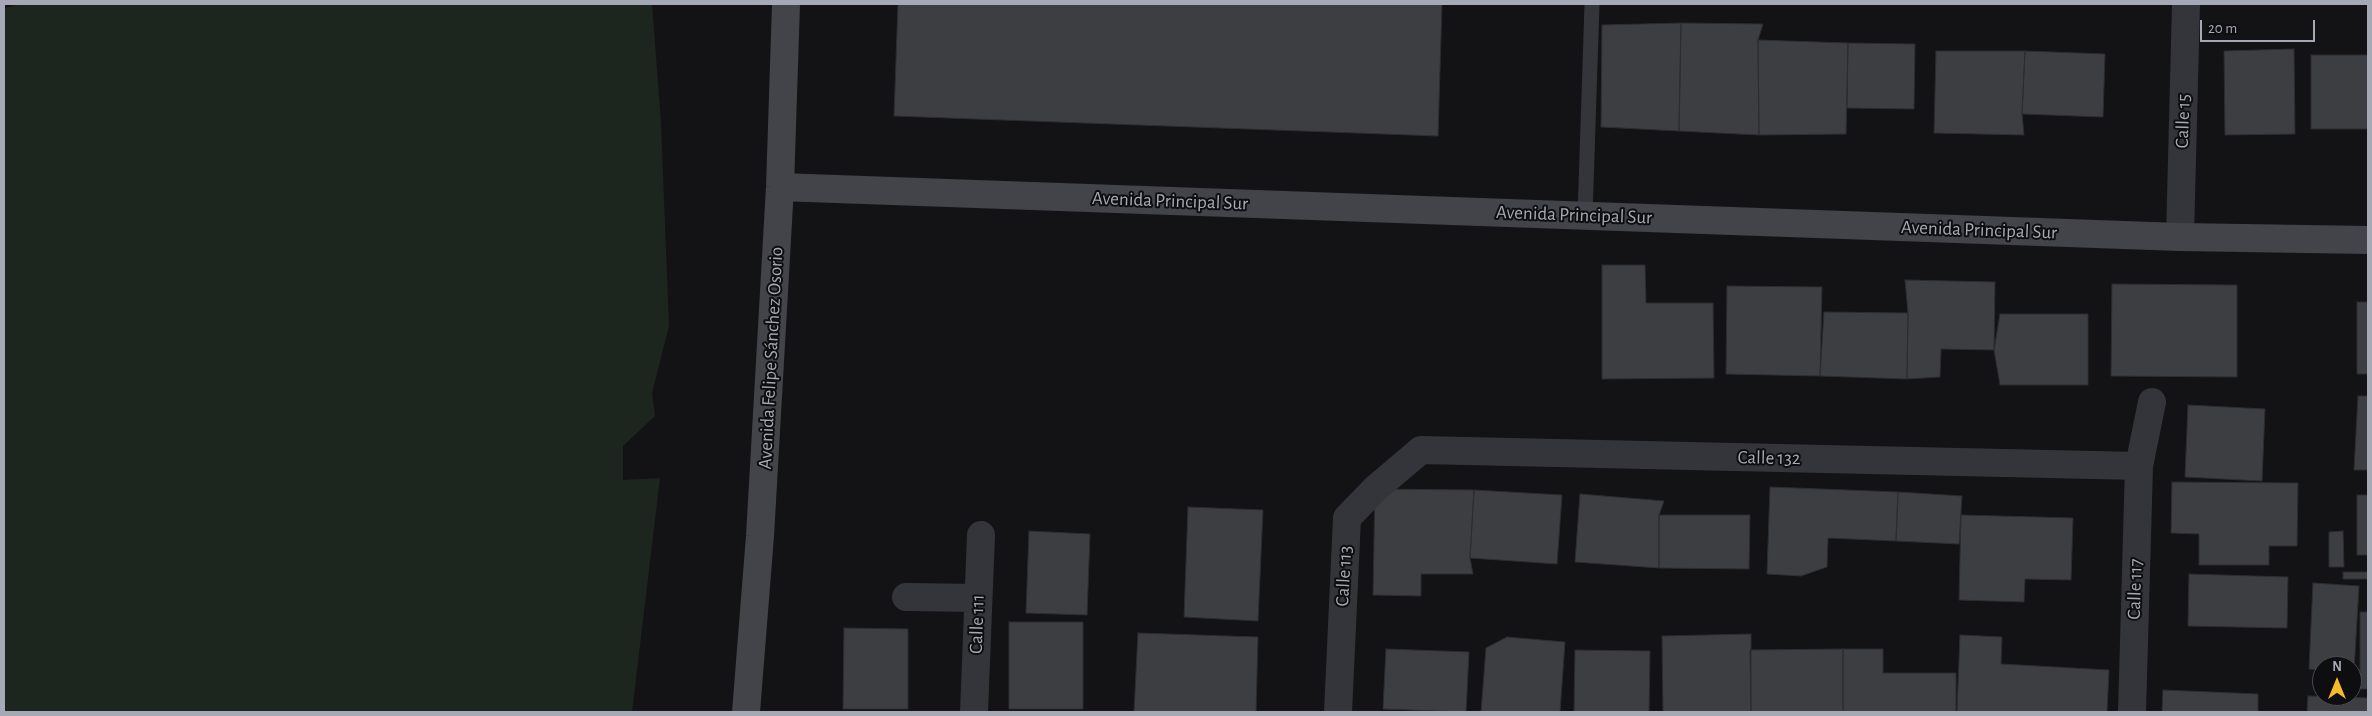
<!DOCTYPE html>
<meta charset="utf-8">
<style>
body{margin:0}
#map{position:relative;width:2372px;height:716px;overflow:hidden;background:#131315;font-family:"Alegreya Sans",sans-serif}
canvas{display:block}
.frame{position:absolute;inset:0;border:5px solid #a5a9b6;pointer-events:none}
.north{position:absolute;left:2312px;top:656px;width:50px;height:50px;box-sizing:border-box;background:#0e0e10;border:1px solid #4a4c52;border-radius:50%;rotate:0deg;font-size:14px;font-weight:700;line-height:20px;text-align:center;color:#a5a9b6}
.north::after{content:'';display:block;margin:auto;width:18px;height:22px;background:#f5bb2b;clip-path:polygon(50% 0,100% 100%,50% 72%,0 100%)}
.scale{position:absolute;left:2200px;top:20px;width:115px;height:22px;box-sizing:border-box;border:2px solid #a5a9b6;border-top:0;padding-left:6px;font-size:15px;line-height:18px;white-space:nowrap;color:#a5a9b6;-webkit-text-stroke:4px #0e0e10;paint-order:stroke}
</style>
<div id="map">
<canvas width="2372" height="716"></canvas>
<div class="frame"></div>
<div class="north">N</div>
<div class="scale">20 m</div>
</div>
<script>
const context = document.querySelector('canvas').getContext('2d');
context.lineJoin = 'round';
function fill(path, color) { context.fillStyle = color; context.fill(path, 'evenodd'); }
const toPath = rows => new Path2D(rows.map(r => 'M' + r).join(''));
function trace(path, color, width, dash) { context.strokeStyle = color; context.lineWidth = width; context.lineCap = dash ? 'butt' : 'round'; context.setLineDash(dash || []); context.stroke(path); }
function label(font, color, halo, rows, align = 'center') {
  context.font = font + ' "Alegreya Sans",sans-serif'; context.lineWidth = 4; context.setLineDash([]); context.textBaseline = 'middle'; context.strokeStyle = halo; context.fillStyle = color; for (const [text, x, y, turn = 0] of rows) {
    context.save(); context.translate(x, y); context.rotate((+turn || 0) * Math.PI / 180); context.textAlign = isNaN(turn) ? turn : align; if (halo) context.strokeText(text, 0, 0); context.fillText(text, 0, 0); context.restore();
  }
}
fill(toPath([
 [22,4,652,4,661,123,669,326,652,393,655,416,623,446,623,480,660,478,632,712,4,712,4,8]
]), '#1d251f');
const building = toPath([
 [898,4,1442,4,1438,136,894,116,898,4],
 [1681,23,1679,131,1601,127,1602,25,1681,23],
 [1681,23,1763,24,1758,40,1759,135,1679,131,1681,23],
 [1758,40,1848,43,1846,134,1759,135,1758,40],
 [1848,43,1915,44,1914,109,1847,108,1848,43],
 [2294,49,2295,134,2225,135,2224,51,2294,49],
 [1936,51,2025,51,2022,114,2024,135,1934,133,1936,51],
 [2025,51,2105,54,2103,117,2022,114,2025,51],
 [2311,55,2368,55,2368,129,2311,129,2311,55],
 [1602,265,1645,265,1646,303,1713,303,1714,378,1602,379,1602,265],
 [1905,280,1995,282,1994,350,1941,349,1940,377,1907,379,1908,313,1905,280],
 [2112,284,2237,285,2237,377,2111,376,2112,284],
 [1727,286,1822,287,1820,376,1726,374,1727,286],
 [2357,302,2368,302,2368,374,2357,374,2357,302],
 [1824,312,1908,313,1907,379,1820,376,1824,312],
 [2000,314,2088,314,2088,385,2000,385,1994,350,2000,314],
 [2358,396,2368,396,2368,470,2354,470,2358,396],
 [2188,405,2265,409,2262,481,2185,477,2188,405],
 [2172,482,2298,483,2297,546,2269,546,2269,565,2199,565,2199,534,2171,533,2172,482],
 [1770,487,1898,492,1896,541,1828,538,1827,567,1801,576,1767,574,1770,487],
 [1375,489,1474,490,1470,558,1473,574,1421,574,1421,596,1373,595,1375,489],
 [1474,490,1562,495,1557,564,1470,558,1474,490],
 [1898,492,1962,496,1959,544,1896,541,1898,492],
 [1580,494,1664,501,1659,515,1659,568,1575,562,1580,494],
 [2357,495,2368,495,2368,555,2357,555,2357,495],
 [1188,507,1263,510,1258,621,1184,617,1188,507],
 [1659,515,1750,515,1749,569,1659,568,1659,515],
 [1961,515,2073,518,2071,580,2025,579,2024,602,1959,600,1961,515],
 [1029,531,1090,534,1087,615,1026,613,1029,531],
 [2343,531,2344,567,2329,567,2329,532,2343,531],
 [2343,572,2368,572,2368,579,2343,579,2343,572],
 [2189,574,2288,577,2287,628,2188,626,2189,574],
 [2313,583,2359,586,2354,671,2352,671,2352,666,2322,666,2322,670,2309,669,2313,583],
 [2360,612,2368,612,2368,689,2360,689,2360,612],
 [1009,622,1083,622,1083,709,1009,709,1009,622],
 [844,628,908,629,908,709,843,709,844,628],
 [1138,633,1258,637,1256,712,1134,712,1138,633],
 [1751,634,1751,712,1663,712,1662,636,1751,634],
 [1960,635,2002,637,2001,664,2109,670,2107,712,1957,712,1960,635],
 [1507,637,1565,642,1560,712,1481,712,1486,648,1507,637],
 [1386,649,1469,652,1466,712,1383,709,1386,649],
 [1843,649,1843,712,1751,712,1750,650,1843,649],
 [1843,649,1883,649,1883,673,1956,673,1956,712,1843,712,1843,649],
 [1575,650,1650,651,1649,712,1574,712,1575,650],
 [2163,690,2258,694,2258,712,2162,712,2163,690],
 [2308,696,2368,698,2368,712,2307,712,2308,696]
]);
fill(building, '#3d3e42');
trace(building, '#2d2d31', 1);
trace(toPath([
 [1585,216,1592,4]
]), '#34353a', 15);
trace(toPath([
 [2180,237,2186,4],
 [906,597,978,598],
 [974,712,981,535],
 [1338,712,1347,518,1375,489,1421,450,2139,466],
 [2132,712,2139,466,2152,402]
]), '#34353a', 28);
trace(toPath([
 [780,187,2180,237,2368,240],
 [746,712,760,536,780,187,786,4]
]), '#42444a', 28);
label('19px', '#a5a9b6', '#0e0e10', [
 ["Calle 15",2183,121,-88],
 ["Avenida Principal Sur",1170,201,2],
 ["Avenida Principal Sur",1574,215,2],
 ["Avenida Principal Sur",1979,230,2],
 ["Avenida Felipe Sánchez Osorio",771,358,-87],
 ["Calle 132",1769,458,1],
 ["Calle 113",1344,576,-87],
 ["Calle 117",2135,589,-88],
 ["Calle 111",977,624,-88]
]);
</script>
